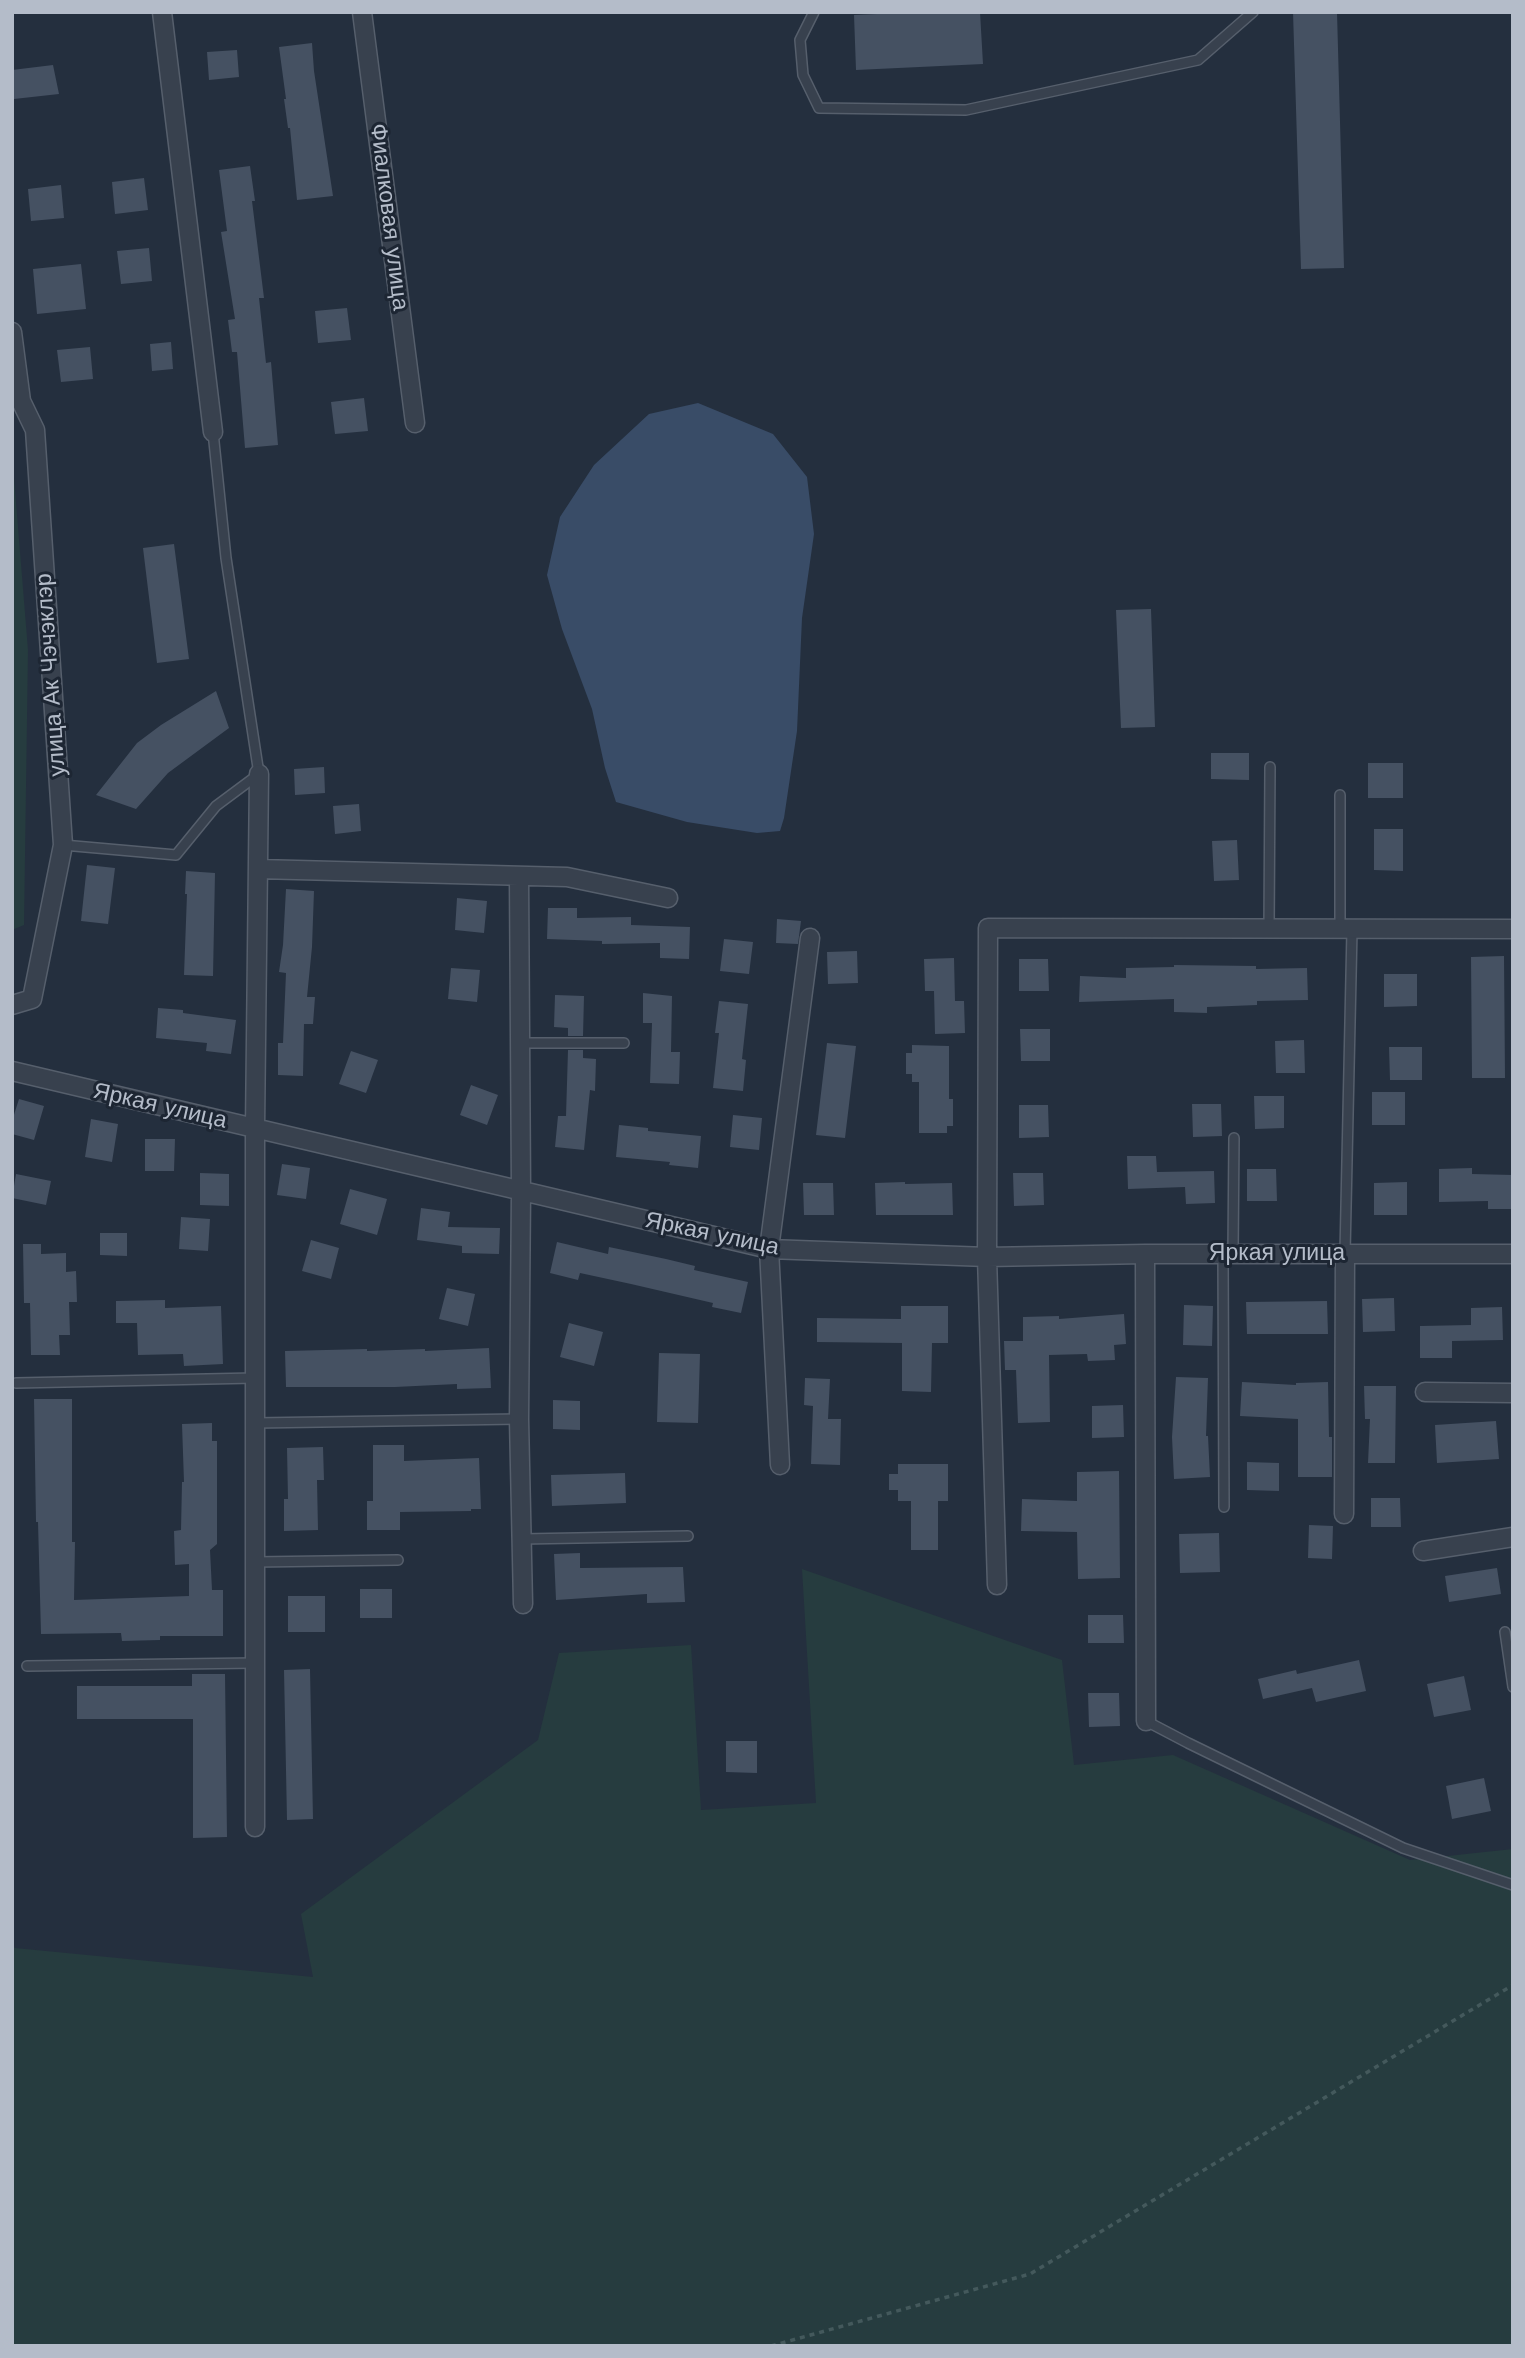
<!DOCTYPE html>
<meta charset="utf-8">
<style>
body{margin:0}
#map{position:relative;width:1525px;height:2358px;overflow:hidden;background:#242f3e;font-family:"Work Sans",sans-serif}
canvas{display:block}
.frame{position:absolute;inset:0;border:14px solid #b4bcc9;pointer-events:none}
</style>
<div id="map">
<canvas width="1525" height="2358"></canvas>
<div class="frame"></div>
</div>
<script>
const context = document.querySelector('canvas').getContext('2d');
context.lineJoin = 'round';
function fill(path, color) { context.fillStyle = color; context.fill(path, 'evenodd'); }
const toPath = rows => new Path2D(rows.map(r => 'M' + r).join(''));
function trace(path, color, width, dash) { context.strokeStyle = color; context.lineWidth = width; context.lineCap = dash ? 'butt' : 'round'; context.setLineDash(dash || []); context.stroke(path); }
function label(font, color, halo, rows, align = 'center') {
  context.font = font + ' "Work Sans",sans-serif'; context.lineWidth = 6; context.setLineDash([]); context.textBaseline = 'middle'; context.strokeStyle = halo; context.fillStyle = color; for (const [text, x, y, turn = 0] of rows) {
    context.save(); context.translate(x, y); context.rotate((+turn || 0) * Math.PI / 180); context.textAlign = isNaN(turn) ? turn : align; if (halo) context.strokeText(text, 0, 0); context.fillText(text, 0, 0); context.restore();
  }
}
fill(toPath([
 [12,453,28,650,24,925,12,930],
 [802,1569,1062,1660,1074,1765,1173,1755,1410,1860,1513,1849,1513,2346,12,2346,12,1945,15,1948,313,1977,301,1914,538,1740,559,1653,691,1645,701,1810,816,1803]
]), '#263c3f');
fill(toPath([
 [698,403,773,434,807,477,814,534,802,618,797,731,784,818,780,831,757,833,687,822,616,802,605,768,592,709,562,629,547,575,560,517,594,465,649,414]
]), '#394c67');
fill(toPath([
 [922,12,980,12,983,64,856,70,854,15],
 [1293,12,1337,12,1344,268,1301,269],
 [312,43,314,71,333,196,297,200,290,128,288,128,284,99,286,99,279,47],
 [237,50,239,77,209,80,207,52],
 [53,65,59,94,14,99,12,70],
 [250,166,255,201,252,201,264,298,259,298,266,363,271,362,278,445,245,448,237,352,232,352,228,320,235,319,221,232,227,231,219,170],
 [144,178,148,210,115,214,112,182],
 [61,185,64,218,31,221,28,189],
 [149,248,152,281,121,284,117,251],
 [81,264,86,309,37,314,33,269],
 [347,308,351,340,318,343,315,311],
 [171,342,173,369,152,371,150,344],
 [90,347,93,379,61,382,57,350],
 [364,398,368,431,335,434,331,402],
 [174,544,189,659,157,663,143,548],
 [1151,609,1155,727,1121,728,1116,610],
 [216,691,229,728,168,773,136,809,96,795,137,743,161,725],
 [1211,753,1249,753,1249,780,1211,779],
 [1368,763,1403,763,1403,798,1368,798],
 [324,767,325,793,295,795,294,769],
 [359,804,361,831,335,834,333,806],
 [1374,829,1403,829,1403,871,1374,870],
 [1237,840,1239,880,1214,881,1212,841],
 [87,865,115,868,108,924,81,921],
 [186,871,215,873,213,976,184,975,187,894,185,894],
 [286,889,314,891,312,947,307,997,315,997,313,1024,304,1024,303,1076,278,1075,278,1043,283,1043,286,973,279,972,283,945],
 [457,898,487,901,484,933,455,930],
 [548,908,577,908,577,918,631,917,631,925,690,927,689,959,660,958,660,943,602,944,602,941,547,939],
 [777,919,801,921,798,944,776,943],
 [724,939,753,942,749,974,720,971],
 [857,951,858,983,828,984,827,952],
 [1504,956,1505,1078,1472,1078,1471,957],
 [954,958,955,1001,964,1001,965,1033,935,1034,934,991,925,991,924,959],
 [1019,959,1048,959,1049,991,1019,991],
 [1174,965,1256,966,1256,969,1307,968,1308,1000,1257,1001,1257,1005,1207,1007,1207,1013,1174,1012,1174,999,1079,1002,1080,976,1126,978,1126,968,1174,967],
 [451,968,480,970,477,1002,448,999],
 [1384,974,1417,974,1417,1006,1384,1007],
 [643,993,672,996,671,1052,680,1052,679,1084,650,1083,652,1023,643,1023],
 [555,995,584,996,583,1036,568,1036,568,1028,554,1027],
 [719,1001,748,1004,742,1059,746,1060,743,1091,713,1088,719,1033,715,1033],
 [158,1008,183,1010,183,1013,236,1020,231,1054,206,1051,207,1043,156,1038],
 [1020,1029,1050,1029,1050,1061,1021,1061],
 [1304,1040,1305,1073,1276,1073,1275,1041],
 [827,1043,856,1046,845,1138,816,1135],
 [912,1045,949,1046,949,1099,953,1099,953,1126,947,1126,947,1133,919,1133,919,1082,912,1082,912,1074,906,1074,906,1053,912,1053],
 [1389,1047,1422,1047,1422,1080,1390,1080],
 [568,1050,583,1050,583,1058,596,1059,595,1091,590,1090,584,1150,555,1147,558,1116,566,1116],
 [351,1051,378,1060,366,1093,339,1084],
 [471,1085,498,1095,487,1125,460,1115],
 [1372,1092,1405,1092,1405,1125,1372,1125],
 [1254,1096,1284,1096,1284,1128,1255,1129],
 [19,1099,44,1106,34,1140,12,1134,12,1121],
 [1192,1104,1221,1104,1222,1136,1193,1137],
 [1019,1105,1048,1105,1049,1137,1019,1138],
 [733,1115,762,1118,759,1150,730,1147],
 [91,1119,118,1124,112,1162,85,1157],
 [619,1125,648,1128,648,1131,701,1136,698,1168,669,1165,670,1162,616,1157],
 [145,1139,175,1139,174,1171,145,1171],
 [1127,1156,1156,1156,1157,1172,1214,1171,1215,1203,1186,1204,1185,1187,1128,1189],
 [282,1164,310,1168,306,1199,277,1195],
 [1472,1168,1472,1174,1513,1175,1513,1209,1488,1209,1488,1201,1439,1202,1439,1169],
 [1247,1169,1276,1169,1277,1201,1247,1201],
 [200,1173,229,1174,229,1206,200,1205],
 [1013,1173,1043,1173,1044,1205,1014,1206],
 [16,1174,51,1181,46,1205,12,1198],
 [905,1182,905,1184,952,1183,953,1215,876,1215,875,1183],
 [1407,1182,1407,1215,1374,1215,1374,1183],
 [803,1183,833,1183,834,1215,804,1215],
 [350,1189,387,1199,377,1235,340,1224],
 [421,1208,450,1212,448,1227,500,1228,499,1254,462,1253,462,1246,417,1240],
 [181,1217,210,1219,208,1251,179,1249],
 [100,1233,127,1233,127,1256,100,1255],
 [311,1240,339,1248,331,1279,302,1271],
 [557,1242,608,1254,609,1247,666,1259,695,1266,694,1270,748,1282,741,1313,712,1307,713,1303,631,1284,580,1273,578,1280,550,1273],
 [23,1244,41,1244,41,1254,66,1253,66,1272,76,1271,77,1302,69,1302,70,1335,59,1335,60,1355,31,1355,30,1303,24,1303],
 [447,1288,475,1294,468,1326,439,1319],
 [1394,1298,1395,1331,1363,1332,1362,1299],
 [165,1300,165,1308,221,1306,223,1364,184,1366,183,1354,138,1355,137,1323,116,1323,116,1301],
 [1327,1301,1328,1334,1247,1334,1246,1302],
 [1184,1305,1213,1306,1212,1346,1183,1345],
 [901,1306,948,1306,948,1343,932,1343,931,1392,902,1391,902,1343,817,1342,817,1318,901,1319],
 [1502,1307,1503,1340,1452,1341,1452,1358,1420,1358,1420,1326,1471,1325,1471,1308],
 [1124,1314,1126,1344,1114,1345,1115,1360,1088,1361,1087,1354,1049,1355,1050,1422,1018,1423,1016,1370,1005,1370,1004,1341,1023,1341,1023,1317,1059,1316,1059,1319],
 [569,1323,603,1332,594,1366,560,1357],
 [489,1348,491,1388,457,1389,457,1384,395,1387,286,1387,285,1351,367,1349,367,1351,425,1349,425,1351],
 [659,1353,700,1354,698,1423,657,1422],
 [1176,1377,1208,1378,1206,1436,1208,1436,1210,1477,1174,1479,1172,1437],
 [805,1378,830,1379,828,1419,841,1419,840,1465,811,1464,813,1406,804,1405],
 [1242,1382,1296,1385,1296,1383,1328,1382,1329,1437,1332,1437,1332,1477,1298,1477,1298,1419,1240,1416],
 [1364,1386,1396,1386,1395,1463,1368,1463,1370,1419,1365,1419],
 [34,1399,72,1399,72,1542,75,1542,74,1600,189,1596,189,1564,175,1565,174,1531,181,1530,182,1482,184,1482,182,1424,212,1423,212,1441,217,1441,217,1544,210,1550,212,1590,223,1590,223,1636,160,1636,160,1640,122,1641,121,1633,41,1634,38,1522,36,1522],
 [553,1400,580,1401,580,1430,553,1429],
 [1123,1405,1124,1437,1092,1438,1092,1406],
 [1496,1421,1499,1459,1437,1463,1435,1425],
 [373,1445,404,1445,404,1461,479,1458,481,1509,471,1509,471,1511,400,1512,400,1530,367,1530,367,1501,373,1501],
 [323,1447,324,1480,317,1480,318,1530,284,1531,284,1499,288,1499,287,1448],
 [1247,1462,1279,1463,1279,1491,1247,1490],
 [898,1464,948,1464,948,1501,938,1501,938,1550,911,1550,911,1501,898,1501,898,1490,889,1490,889,1474,898,1474],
 [1119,1471,1120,1578,1078,1579,1077,1532,1021,1531,1022,1499,1077,1501,1077,1472],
 [625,1473,626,1503,552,1506,551,1475],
 [1371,1498,1400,1498,1401,1527,1371,1527],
 [1309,1525,1333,1526,1332,1559,1308,1558],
 [1219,1533,1220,1572,1180,1573,1179,1534],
 [580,1553,580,1568,683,1567,685,1602,647,1603,647,1594,556,1600,554,1554],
 [1497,1568,1501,1594,1449,1602,1445,1576],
 [360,1589,392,1589,392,1618,360,1618],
 [288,1596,325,1596,325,1632,288,1632],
 [1088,1615,1123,1615,1124,1643,1088,1643],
 [1359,1660,1366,1691,1316,1702,1312,1688,1263,1699,1258,1679,1296,1670,1297,1674],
 [310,1669,313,1819,287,1820,284,1670],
 [192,1674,225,1674,227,1837,193,1838,193,1719,77,1719,77,1686,192,1686],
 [1464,1676,1471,1710,1434,1717,1427,1684],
 [1088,1693,1119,1693,1120,1726,1089,1727],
 [726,1741,757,1741,757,1773,726,1772],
 [1484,1778,1491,1811,1452,1819,1446,1786]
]), '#455162');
const service = toPath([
 [814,12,800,40,803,75,819,108,966,110,1198,60,1253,12],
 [63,845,176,855,216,806,259,774,226,558,213,432],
 [1269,929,1270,767],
 [1340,929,1340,795],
 [520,1043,624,1043],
 [1223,1253,1224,1507],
 [1233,1253,1234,1138],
 [1345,1253,1352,930],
 [16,1383,255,1378],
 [255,1423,519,1419],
 [522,1539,688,1536],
 [255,1562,398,1560],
 [1505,1632,1513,1687],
 [27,1666,255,1663],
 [1146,1721,1188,1743,1403,1848,1513,1885]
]);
const minor = toPath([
 [162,12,213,432],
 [362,12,415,423],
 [12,332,21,401,35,430,63,845,32,999,12,1005],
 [258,869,567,877,668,898],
 [519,877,521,1192,519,1419,523,1604],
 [12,1071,769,1249,987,1257,1145,1254,1513,1254],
 [1145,1254,1146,1721],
 [1425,1392,1513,1393],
 [780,1465,769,1249,810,938],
 [1344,1514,1345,1253],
 [1423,1551,1513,1537],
 [997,1585,987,1257,988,928,1513,929],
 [255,1827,255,1128,259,774]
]);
trace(service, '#565f6c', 12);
trace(minor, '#565f6c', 21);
trace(toPath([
 [771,2346,1030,2274,1513,1985]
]), '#44595c', 3.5, [5, 5]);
trace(service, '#38414e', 9);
trace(minor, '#38414e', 18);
label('23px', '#b4bcc9', '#1d2633', [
 ["Фиалковая улица",389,217,83],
 ["улица Ак Чэчэклэр",51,675,-94],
 ["Яркая улица",160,1106,13],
 ["Яркая улица",712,1234,12],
 ["Яркая улица",1277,1253]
]);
</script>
